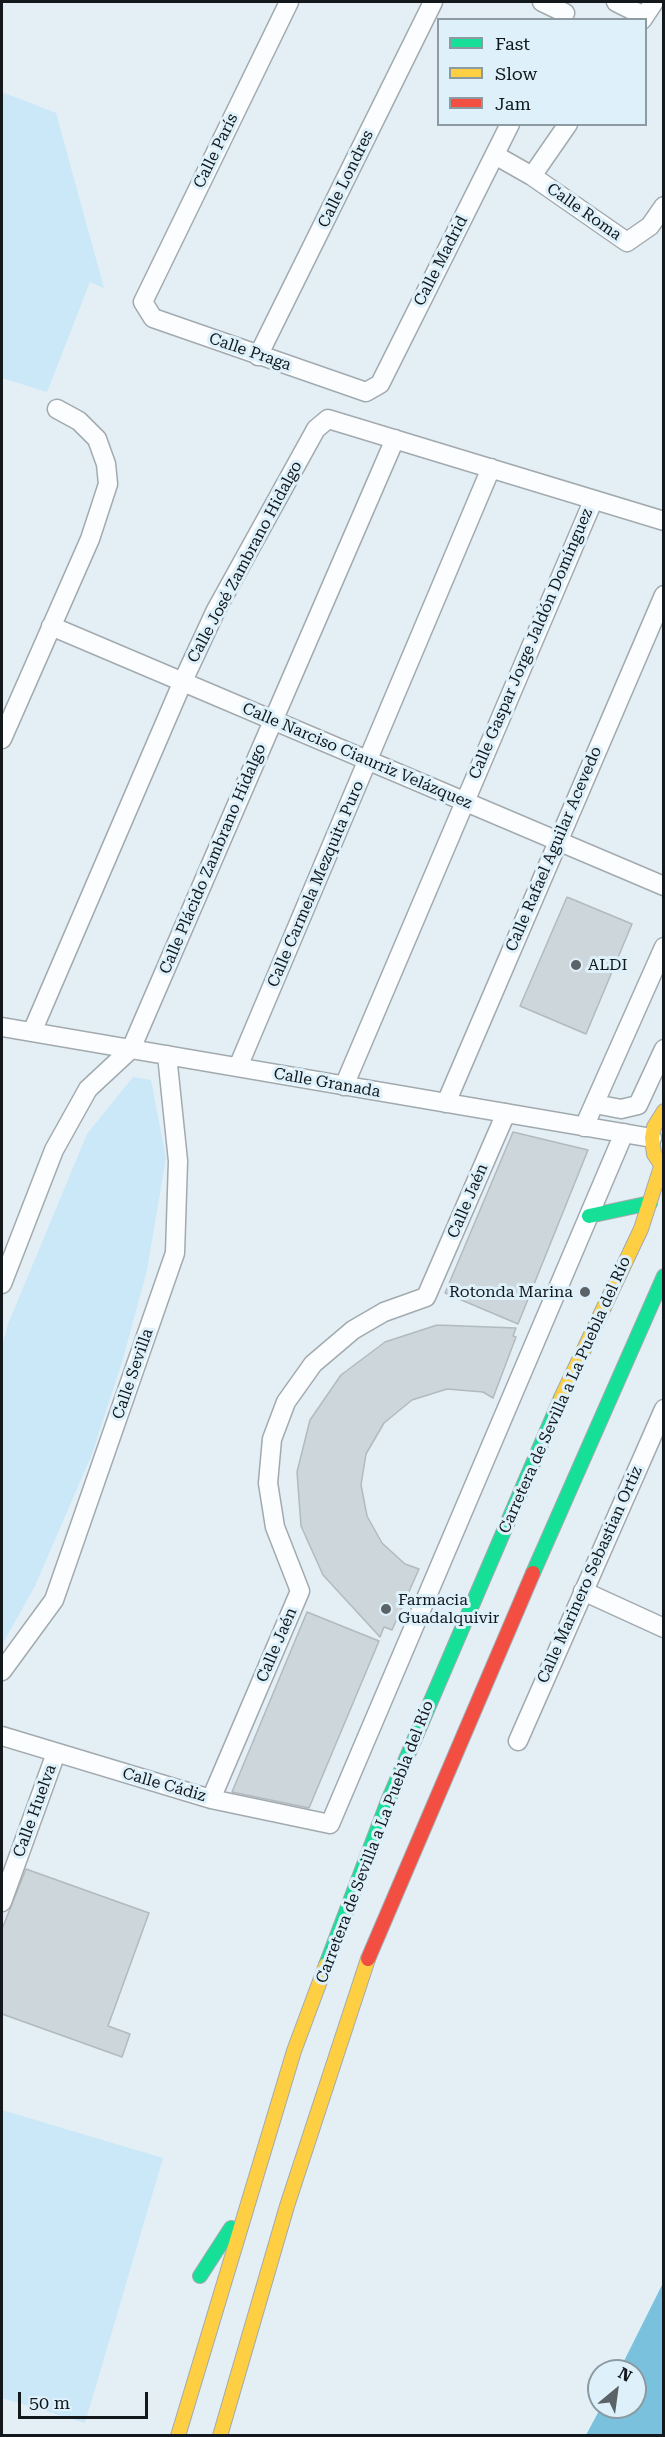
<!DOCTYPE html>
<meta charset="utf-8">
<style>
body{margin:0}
#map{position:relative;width:665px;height:2437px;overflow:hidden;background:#e4eff5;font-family:"Roboto Serif",serif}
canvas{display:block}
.frame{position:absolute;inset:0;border:3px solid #12181c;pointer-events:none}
.legend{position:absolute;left:437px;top:18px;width:210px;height:108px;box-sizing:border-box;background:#def1fb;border:2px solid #8c9aa2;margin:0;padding:8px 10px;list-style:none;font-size:18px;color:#12181c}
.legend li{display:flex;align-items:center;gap:12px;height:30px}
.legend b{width:30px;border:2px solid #8c9aa2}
.north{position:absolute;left:587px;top:2359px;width:60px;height:60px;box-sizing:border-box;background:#def1fb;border:2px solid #8c9aa2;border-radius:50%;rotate:29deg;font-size:16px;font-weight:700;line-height:24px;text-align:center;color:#12181c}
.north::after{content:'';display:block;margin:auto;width:21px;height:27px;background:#5c6368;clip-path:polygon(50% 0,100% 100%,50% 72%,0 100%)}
.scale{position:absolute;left:18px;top:2392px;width:130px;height:27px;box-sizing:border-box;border:3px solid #12181c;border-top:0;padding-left:8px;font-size:18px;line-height:21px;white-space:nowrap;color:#12181c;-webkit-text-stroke:4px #def1fb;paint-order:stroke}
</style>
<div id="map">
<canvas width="665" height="2437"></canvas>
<div class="frame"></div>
<ul class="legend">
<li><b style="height:8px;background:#16e098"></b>Fast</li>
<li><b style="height:8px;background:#ffcf43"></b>Slow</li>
<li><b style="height:8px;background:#f24e42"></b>Jam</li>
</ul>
<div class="north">N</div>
<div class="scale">50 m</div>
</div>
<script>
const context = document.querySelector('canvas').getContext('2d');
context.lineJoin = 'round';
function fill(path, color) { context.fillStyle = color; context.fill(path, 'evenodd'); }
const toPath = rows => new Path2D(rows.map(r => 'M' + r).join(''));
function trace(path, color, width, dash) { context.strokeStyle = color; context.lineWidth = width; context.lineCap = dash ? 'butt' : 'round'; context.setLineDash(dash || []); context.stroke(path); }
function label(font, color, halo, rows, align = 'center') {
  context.font = font + ' "Roboto Serif",serif'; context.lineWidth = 6; context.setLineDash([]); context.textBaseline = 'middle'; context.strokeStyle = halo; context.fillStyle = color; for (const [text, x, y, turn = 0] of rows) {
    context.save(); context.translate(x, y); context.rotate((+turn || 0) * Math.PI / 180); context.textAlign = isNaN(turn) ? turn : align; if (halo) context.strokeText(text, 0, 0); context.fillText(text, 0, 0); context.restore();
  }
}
fill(toPath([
 [2,92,56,113,104,288,90,282,47,392,2,378],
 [133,1077,151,1080,166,1158,147,1270,123,1359,92,1454,35,1586,2,1645,2,1346,8,1324,87,1134],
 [2,2110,163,2158,85,2423,2,2398]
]), '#cae8f7');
fill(toPath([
 [663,2283,663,2435,586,2435,601,2407,635,2407,635,2371,619,2371]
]), '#7ac1de');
const building = toPath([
 [567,897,632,924,586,1034,520,1006,567,897],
 [513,1132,588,1150,518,1324,445,1293,513,1132],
 [437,1325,516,1328,513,1336,516,1337,493,1398,483,1392,447,1389,412,1400,384,1423,366,1454,361,1485,367,1516,382,1543,405,1564,419,1569,392,1630,384,1627,380,1637,323,1575,301,1526,297,1472,310,1420,341,1375,385,1342,437,1325],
 [307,1612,379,1641,309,1808,232,1792,307,1612],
 [26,1869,149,1913,108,2026,130,2034,122,2057,2,2014,2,1929,26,1869]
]);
fill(building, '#cdd6da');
trace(building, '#b1babf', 1.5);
const street = toPath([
 [289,2,143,302,153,318,366,392,380,384,510,124],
 [542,2,565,13],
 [616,2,644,16],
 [642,20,654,2],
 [495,155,532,176,627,242,650,226,664,206],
 [532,176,568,124],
 [258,356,433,2],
 [51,626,664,886],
 [2,739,90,539,108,484,106,464,97,439,79,421,57,409],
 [2,1027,652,1138],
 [32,1032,183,681,216,610,316,429,328,419,664,521],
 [238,1067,491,468],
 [344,1086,593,501],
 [446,1103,664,595],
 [595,1104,621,1109,638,1105,664,1049],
 [584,1127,664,947],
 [2,1284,54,1150,88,1089,131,1049,395,439],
 [583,1591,664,1628],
 [2,1671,54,1600,175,1253,178,1161,167,1055],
 [2,1736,211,1799,330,1824,624,1133],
 [518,1741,664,1409],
 [211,1799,300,1591,275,1527,268,1483,272,1439,286,1402,313,1364,353,1330,384,1312,426,1297,506,1113],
 [2,1902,56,1753]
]);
const fast = toPath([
 [589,1216,650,1203],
 [533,1573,664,1276],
 [326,1965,388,1801,561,1398],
 [200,2276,231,2228]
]);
const slow = toPath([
 [664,1111,654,1127,652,1138,654,1154,664,1169],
 [561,1398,641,1229,661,1167],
 [178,2436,294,2051,326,1965],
 [220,2436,287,2206,368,1959]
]);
const jam = toPath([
 [368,1959,533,1573]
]);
trace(street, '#a2aaaf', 21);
trace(fast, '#a2aaaf', 16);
trace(slow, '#a2aaaf', 16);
trace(jam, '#a2aaaf', 16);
trace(street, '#fbfdfe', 18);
trace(fast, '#16e098', 14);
trace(slow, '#ffcf43', 14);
trace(jam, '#f24e42', 14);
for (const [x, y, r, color] of [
 [576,965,6,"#5c6368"],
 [585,1292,6,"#5c6368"],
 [386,1609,6,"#5c6368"]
]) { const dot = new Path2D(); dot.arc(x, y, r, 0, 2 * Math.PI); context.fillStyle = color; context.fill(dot); trace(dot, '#def1fb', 2); }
label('16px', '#12181c', '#def1fb', [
 ["Calle París",216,151,-64],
 ["Calle Londres",346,179,-64],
 ["Calle Roma",584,212,35],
 ["Calle Madrid",441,261,-63],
 ["Calle Praga",250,352,19],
 ["Calle José Zambrano Hidalgo",245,562,-62],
 ["Calle Gaspar Jorge Jaldón Domínguez",531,644,-67],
 ["Calle Narciso Ciaurriz Velázquez",357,756,23],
 ["Calle Rafael Aguilar Acevedo",554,849,-67],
 ["Calle Plácido Zambrano Hidalgo",213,859,-67],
 ["Calle Carmela Mezquita Puro",316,884,-67],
 ["Calle Granada",327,1083,10],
 ["Calle Jaén",468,1201,-67],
 ["Calle Sevilla",133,1374,-71],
 ["Carretera de Sevilla a La Puebla del Río",565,1395,-66],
 ["Calle Marinero Sebastian Ortiz",590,1575,-66],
 ["Calle Jaén",277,1645,-67],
 ["Calle Cádiz",164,1785,16],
 ["Calle Huelva",35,1811,-70],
 ["Carretera de Sevilla a La Puebla del Río",375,1842,-69]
]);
label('16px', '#12181c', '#def1fb', [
 ["ALDI",588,965],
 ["Rotonda Marina",573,1292,"right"],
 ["Farmacia",398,1600],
 ["Guadalquivir",398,1618]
], 'left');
</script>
